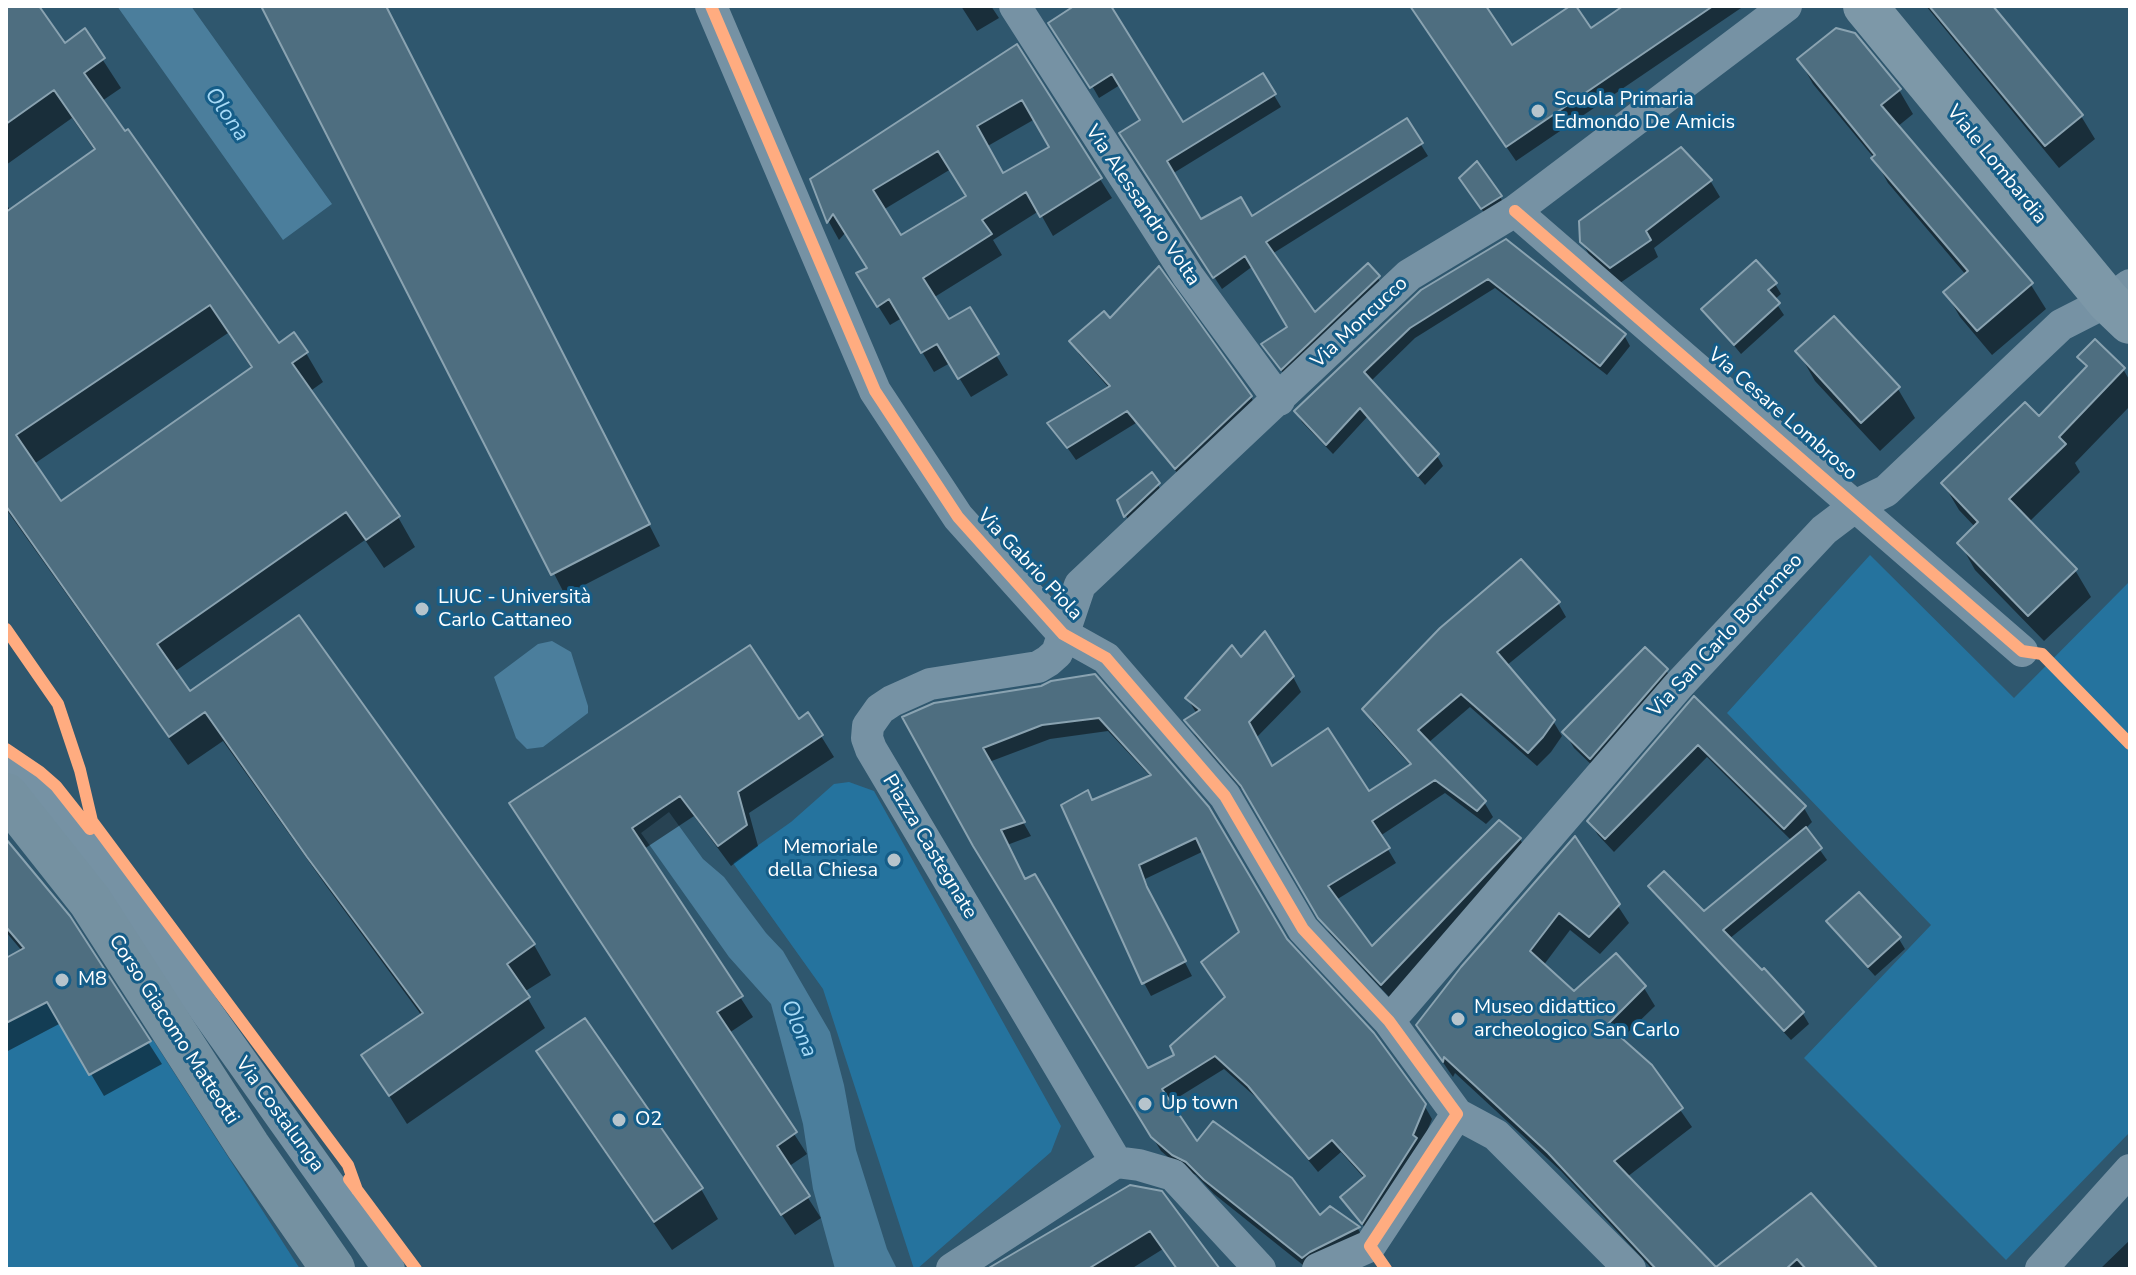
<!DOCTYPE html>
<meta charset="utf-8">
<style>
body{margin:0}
#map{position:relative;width:2136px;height:1275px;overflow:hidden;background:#2f576e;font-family:"Nunito Sans",sans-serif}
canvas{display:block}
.frame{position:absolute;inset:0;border:8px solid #fff;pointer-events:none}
</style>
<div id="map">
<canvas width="2136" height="1275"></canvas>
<div class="frame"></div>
</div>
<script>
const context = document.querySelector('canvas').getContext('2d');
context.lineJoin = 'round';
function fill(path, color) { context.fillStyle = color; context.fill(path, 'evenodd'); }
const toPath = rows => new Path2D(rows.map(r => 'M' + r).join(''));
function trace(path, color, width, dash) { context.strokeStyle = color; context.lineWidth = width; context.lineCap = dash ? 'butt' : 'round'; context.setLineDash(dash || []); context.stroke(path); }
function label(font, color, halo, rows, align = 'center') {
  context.font = font + ' "Nunito Sans",sans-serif'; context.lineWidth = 6; context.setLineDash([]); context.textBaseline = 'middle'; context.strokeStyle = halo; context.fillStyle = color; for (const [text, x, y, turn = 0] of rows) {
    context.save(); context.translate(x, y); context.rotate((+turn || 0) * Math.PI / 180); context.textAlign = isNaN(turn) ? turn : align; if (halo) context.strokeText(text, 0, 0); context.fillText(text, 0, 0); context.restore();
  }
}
fill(toPath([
 [1870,555,2014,698,2130,581,2130,1132,2006,1260,1804,1058,1931,925,1727,713],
 [849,782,874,791,1061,1126,1051,1152,917,1269,914,1269,823,989,733,863,791,822,834,784],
 [47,1002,89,1075,153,1040,300,1269,6,1269,6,1023]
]), '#25739e');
fill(toPath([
 [117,6,191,6,332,204,283,240],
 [552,641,571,652,588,706,588,713,543,747,527,749,516,738,494,677,538,644],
 [669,812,703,859,724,877,766,933,783,951,830,1032,844,1085,856,1150,887,1249,897,1269,835,1269,813,1189,803,1124,771,1004,729,957,641,833]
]), '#4b7e9c');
fill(toPath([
 [6,6,36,6,64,45,84,31,121,88,102,101,279,345,306,353,323,382,309,392,398,517,415,547,384,568,365,540,174,672,189,694,298,618,534,945,551,975,524,992,545,1028,407,1124,364,1056,422,1016,327,887,223,741,188,765,6,509,6,204,11,211,95,151,72,118,6,165],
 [228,333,252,369,60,504,34,464],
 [263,6,385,6,660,546,565,595],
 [961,6,991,6,999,18,977,31],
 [1078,6,1109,6,1182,125,1262,75,1281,107,1172,174,1200,222,1252,219,1406,121,1428,156,1272,254,1315,316,1378,278,1385,290,1289,381,1271,356,1289,327,1253,266,1222,289,1128,145,1142,121,1120,85,1099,98,1055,21],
 [1410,6,1483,6,1512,48,1590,31,1627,6,1744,6,1516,161],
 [1926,6,1991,6,2081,116,2095,139,2059,168],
 [1016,47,1112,198,1053,236,1039,211,993,240,1002,255,933,298,948,322,969,310,1008,375,971,397,950,363,934,372,902,318,890,325,870,293,869,269,846,232,839,240,829,222,813,180],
 [1035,119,1052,147,1003,176,986,147],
 [951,169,968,197,900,238,883,210],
 [1799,59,1899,90,1913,114,1897,127,2031,285,2046,309,1992,355,1960,317,1946,293,1966,275,1888,183,1874,158,1813,84],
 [1680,150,1711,182,1720,197,1654,248,1658,257,1620,283,1591,258,1582,242],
 [1467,189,1500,197,1506,207,1488,218],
 [1506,241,1624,335,1630,346,1607,375,1495,288,1415,338,1370,382,1437,456,1443,466,1425,485,1367,417,1333,454,1302,422,1296,412],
 [1775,284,1781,294,1774,300,1784,315,1741,354,1704,309],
 [1110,321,1251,397,1258,410,1184,481,1136,423,1076,460,1050,423,1110,389,1079,354,1072,341],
 [1798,351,1898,389,1915,418,1880,451,1815,381],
 [2080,357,2123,369,2130,381,2130,406,2075,463,2080,472,2029,522,2075,570,2091,597,2044,641,1975,570,1960,543,1976,528,1959,510,1943,483,2039,419,2087,369],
 [1152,475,1164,495,1131,526,1119,501],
 [1558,603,1566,617,1506,666,1553,721,1562,736,1551,752,1537,766,1470,707,1428,743,1484,802,1493,817,1486,824,1445,793,1380,836,1396,863,1336,900,1372,949,1520,839,1528,854,1390,998,1329,932,1252,801,1195,735,1187,720,1197,714,1187,698,1241,661,1293,677,1301,692,1256,738,1272,768,1368,793,1411,766,1373,724,1365,709],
 [1666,670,1675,686,1600,773,1574,748,1565,733],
 [1094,676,1285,940,1424,1105,1432,1119,1420,1149,1371,1236,1343,1198,1365,1179,1341,1152,1318,1172,1259,1100,1224,1069,1169,1103,1197,1145,1320,1217,1330,1209,1358,1229,1366,1242,1308,1269,1214,1194,1196,1175,1182,1169,1161,1151,984,861,905,718],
 [1108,731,1151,777,1093,802,1144,983,1151,996,1192,976,1154,903,1145,879,1204,851,1241,932,1227,998,1176,1056,1147,1071,1025,882,1007,845,1031,836,989,762,1050,739],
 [1694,699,1804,808,1812,822,1805,829,1827,860,1729,939,1762,973,1764,971,1803,1014,1809,1024,1791,1040,1657,896,1651,886,1704,914,1792,841,1707,757,1614,852,1598,835,1589,821],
 [808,715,834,757,749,813,758,846,731,866,694,816,644,849,753,1017,729,1033,807,1154,788,1167,821,1218,795,1235,524,825,798,721],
 [1575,840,1629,923,1600,954,1570,930,1543,966,1573,994,1616,956,1644,988,1655,1006,1620,1040,1650,1067,1692,1127,1627,1177,1715,1269,1652,1269,1561,1171,1455,1073,1453,1077,1418,1026],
 [6,841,68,917,162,1064,104,1096,61,1023,6,1052,6,960,22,951,6,932],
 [1829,922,1899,939,1905,949,1875,976,1835,932],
 [538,1052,701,1189,718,1219,672,1250,556,1081],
 [1131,1187,1217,1269,1177,1269,1163,1249,1131,1269,1006,1269],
 [1811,1196,1876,1269,1717,1269],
 [2130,1240,2130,1269,2100,1269]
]), '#0007');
const building = toPath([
 [6,6,39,6,65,43,85,28,105,58,84,73,125,131,128,129,279,343,294,332,308,352,292,363,400,516,366,540,346,512,157,644,190,691,299,615,535,944,507,964,530,997,389,1096,361,1055,423,1013,307,857,205,712,169,737,6,506,6,212,95,149,54,90,6,124,6,6],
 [210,305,252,367,61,501,16,435,210,305],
 [261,6,386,6,650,524,551,575,261,6],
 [1074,6,1111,6,1183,122,1263,73,1276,94,1167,161,1201,219,1241,197,1252,216,1407,118,1423,143,1266,242,1315,312,1368,263,1380,276,1281,370,1261,344,1287,327,1245,256,1213,278,1119,133,1140,120,1112,74,1090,88,1048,23,1074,6],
 [1410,6,1486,6,1512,45,1570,6,1576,6,1591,28,1623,6,1713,6,1506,147,1410,6],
 [1929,6,1993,6,2083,115,2045,146,1929,6],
 [1836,28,1855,33,1901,89,1881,105,2033,283,1977,331,1943,292,1968,271,1871,158,1875,155,1797,59,1836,28],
 [1017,44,1102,178,1040,217,1026,192,982,220,992,234,923,278,949,319,970,307,999,354,958,379,937,344,921,353,889,299,877,307,856,273,867,268,833,214,827,223,810,179,1017,44],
 [1022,100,1049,147,1003,173,977,126,1022,100],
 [938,151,966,196,901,235,873,190,938,151],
 [1681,147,1712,180,1646,231,1651,240,1610,268,1580,242,1579,221,1681,147],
 [1477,161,1502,196,1481,209,1459,178,1477,161],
 [1506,239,1626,334,1600,366,1488,279,1410,328,1364,372,1439,454,1418,476,1360,408,1326,445,1294,411,1421,290,1506,239],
 [1756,260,1777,283,1768,290,1780,303,1734,345,1701,309,1756,260],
 [1159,266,1252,396,1175,469,1127,411,1067,448,1047,423,1110,386,1069,341,1104,311,1110,318,1159,266],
 [1834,316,1900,387,1861,423,1795,351,1834,316],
 [2095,339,2125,368,2059,437,2066,444,2009,499,2077,569,2028,616,1957,543,1978,522,1941,483,2025,402,2039,416,2087,366,2077,357,2095,339],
 [1152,472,1160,483,1124,517,1117,500,1152,472],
 [1521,559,1560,602,1497,652,1555,720,1543,737,1528,753,1461,694,1418,730,1486,801,1477,811,1435,780,1372,821,1390,848,1328,886,1372,946,1499,820,1521,838,1381,985,1318,918,1241,786,1184,720,1200,710,1185,698,1232,645,1241,657,1265,631,1294,676,1249,722,1272,766,1328,728,1369,791,1411,764,1362,709,1440,628,1521,559],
 [750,645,799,719,808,712,823,735,738,792,747,825,718,846,680,796,632,828,743,996,717,1012,797,1132,777,1146,810,1196,781,1215,509,803,750,645],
 [1645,647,1668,669,1590,759,1562,732,1645,647],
 [1095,674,1209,807,1287,939,1374,1033,1426,1104,1413,1135,1417,1138,1362,1224,1340,1197,1365,1176,1332,1140,1309,1159,1248,1086,1215,1056,1162,1089,1197,1141,1213,1121,1292,1178,1320,1215,1330,1206,1360,1227,1310,1252,1302,1258,1204,1180,1186,1162,1172,1155,1151,1137,973,846,902,717,934,703,1041,686,1051,681,1095,674],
 [1099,718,1151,775,1092,800,1088,790,1061,805,1142,984,1186,961,1147,887,1139,865,1196,838,1239,932,1201,962,1225,997,1170,1046,1174,1055,1148,1068,1035,874,1025,879,1001,830,1025,822,983,748,1042,725,1099,718],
 [1694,696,1806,806,1784,829,1698,745,1605,839,1587,821,1694,696],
 [1806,827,1822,848,1723,930,1762,970,1764,968,1804,1012,1784,1031,1648,886,1664,871,1704,911,1806,827],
 [1575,836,1620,904,1589,937,1559,913,1530,951,1574,991,1616,953,1646,986,1607,1025,1652,1065,1683,1108,1614,1161,1716,1267,1811,1193,1878,1269,1806,1269,1797,1259,1786,1269,1656,1269,1548,1153,1444,1057,1443,1062,1416,1025,1461,967,1575,836],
 [6,839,70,916,151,1041,89,1075,47,1002,6,1023,6,958,24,948,6,927,6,839],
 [1859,892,1901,937,1868,967,1826,921,1859,892],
 [585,1018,703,1188,654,1222,536,1051,585,1018],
 [1130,1185,1162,1191,1220,1269,1177,1269,1150,1231,1088,1269,987,1269,1130,1185]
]);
fill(building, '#4e6e80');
trace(building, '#8aa3b1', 2);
trace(toPath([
 [711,6,875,391,958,517,1063,634,1106,658,1225,796,1303,929,1389,1021,1457,1114,1496,1135,1630,1269],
 [1015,6,1188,276,1279,400],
 [1515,211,2022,651],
 [6,768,40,792,115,883,389,1269],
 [1389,1021,1678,686,1824,530,1857,505,1886,491,2061,325,2108,301,2130,285],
 [952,1269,1116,1162],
 [1260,1269,1173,1175,1139,1165,1116,1162,871,749,867,738,868,726,880,709,892,701,930,684,1038,667,1048,661,1057,653,1080,585,1409,275,1515,211,1786,6],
 [1318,1269,1370,1246,1457,1114],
 [2041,1269,2130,1170]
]), '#7692a4', 32);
trace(toPath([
 [1865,6,2108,301,2130,322]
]), '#7d98a8', 44);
trace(toPath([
 [6,795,90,901,248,1146,333,1269]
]), '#7591a1', 44);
trace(toPath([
 [711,6,875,391,958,517,1063,634,1106,658,1225,796,1303,929,1389,1021,1457,1114,1370,1246,1386,1269],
 [1515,211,2022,651,2042,654,2130,744],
 [6,629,58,704,80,770,92,821,348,1165,357,1190],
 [6,749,40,772,56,786,90,829],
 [349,1179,416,1269]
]), '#ffac80', 12);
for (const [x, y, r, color] of [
 [1538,111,8,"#b6c4cc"],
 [422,609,8,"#b6c4cc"],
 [894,860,8,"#b6c4cc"],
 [62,980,8,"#b6c4cc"],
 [1458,1019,8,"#b6c4cc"],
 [1145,1104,8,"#b6c4cc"],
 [619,1120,8,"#b6c4cc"]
]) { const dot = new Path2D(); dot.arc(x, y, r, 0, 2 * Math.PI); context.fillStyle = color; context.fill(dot); trace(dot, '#155d88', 3); }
label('20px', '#fff', '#155d88', [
 ["Scuola Primaria",1554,100],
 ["Edmondo De Amicis",1554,123],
 ["LIUC - Università",438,598],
 ["Carlo Cattaneo",438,621],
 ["Memoriale",878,848,"right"],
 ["della Chiesa",878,871,"right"],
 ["M8",78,980],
 ["Museo didattico",1474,1008],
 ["archeologico San Carlo",1474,1031],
 ["Up town",1161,1104],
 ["O2",635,1120]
], 'left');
label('20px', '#fff', '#155d88', [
 ["Viale Lombardia",1996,165,51],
 ["Via Alessandro Volta",1142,206,56],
 ["Via Moncucco",1360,323,-43],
 ["Via Cesare Lombroso",1782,415,41],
 ["Via Gabrio Piola",1029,565,47],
 ["Via San Carlo Borromeo",1726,636,-47],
 ["Piazza Castegnate",929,847,59],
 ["Corso Giacomo Matteotti",173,1030,57],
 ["Via Costalunga",279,1115,54]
]);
label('italic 22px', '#a7daf6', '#155d88', [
 ["Olona",226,115,55],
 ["Olona",798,1029,67]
]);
</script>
